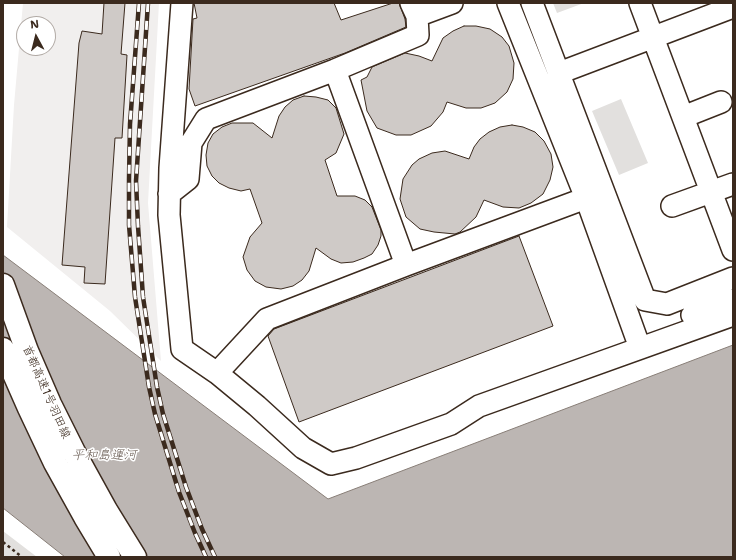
<!DOCTYPE html>
<meta charset="utf-8">
<style>
body{margin:0}
#map{position:relative;width:736px;height:560px;overflow:hidden;background:#fff;font-family:"Shantell Sans",sans-serif}
canvas{display:block}
.frame{position:absolute;inset:0;border:4px solid #3b2a1e;pointer-events:none}
.north{position:absolute;left:16px;top:16px;width:40px;height:40px;box-sizing:border-box;background:#fff;border:1px solid #b1aaa5;border-radius:50%;rotate:353deg;font-size:11px;font-weight:700;line-height:16px;text-align:center;color:#3b2a1e}
.north::after{content:'';display:block;margin:auto;width:14px;height:18px;background:#3b2a1e;clip-path:polygon(50% 0,100% 100%,50% 72%,0 100%)}
</style>
<div id="map">
<canvas width="736" height="560"></canvas>
<div class="frame"></div>
<div class="north">N</div>
</div>
<script>
const context = document.querySelector('canvas').getContext('2d');
context.lineJoin = 'round';
function fill(path, color) { context.fillStyle = color; context.fill(path, 'evenodd'); }
const toPath = rows => new Path2D(rows.map(r => 'M' + r).join(''));
function trace(path, color, width, dash) { context.strokeStyle = color; context.lineWidth = width; context.lineCap = dash ? 'butt' : 'round'; context.setLineDash(dash || []); context.stroke(path); }
function label(font, color, halo, rows, align = 'center') {
  context.font = font + ' "Shantell Sans","Klee One",sans-serif'; context.lineWidth = 3; context.setLineDash([]); context.textBaseline = 'middle'; context.strokeStyle = halo; context.fillStyle = color; for (const [text, x, y, turn = 0] of rows) {
    context.save(); context.translate(x, y); context.rotate((+turn || 0) * Math.PI / 180); context.textAlign = isNaN(turn) ? turn : align; if (halo) context.strokeText(text, 0, 0); context.fillText(text, 0, 0); context.restore();
  }
}
fill(toPath([
 [23,3,159,3,148,203,161,361,110,311,7,227,14,105],
 [24,24,48,24,48,48,24,48]
]), '#f1efee');
fill(toPath([
 [553,3,584,3,557,13],
 [621,99,648,163,619,175,592,111],
 [3,531,37,557,3,557]
]), '#e2e0de');
const water = toPath([
 [3,255,328,499,733,345,733,557,65,557,3,508,3,255]
]);
fill(water, '#bcb6b3');
trace(water, '#887e77', 1);
const building = toPath([
 [104,3,125,3,121,54,127,55,122,138,115,138,105,284,84,283,85,267,62,265,79,43,82,31,102,34,104,3],
 [194,3,334,3,341,20,393,3,399,3,405,19,406,27,345,53,195,106,189,89,193,19,197,18,194,3],
 [464,26,476,26,490,29,502,37,509,46,514,63,513,79,507,92,495,103,481,108,466,108,447,102,443,112,431,126,411,135,396,135,377,128,367,111,361,80,367,77,372,67,405,53,419,56,432,61,443,38,453,31,464,26],
 [304,96,316,97,328,100,336,108,344,134,336,153,325,160,337,196,355,196,365,200,372,207,381,230,381,236,378,245,372,254,364,258,353,262,341,263,331,259,316,248,309,271,302,280,293,286,281,289,266,287,255,281,247,270,243,257,250,237,262,223,250,189,241,191,229,188,219,183,212,176,207,166,206,155,208,143,213,134,222,127,232,123,253,123,272,138,279,116,285,107,293,100,304,96],
 [512,125,523,127,535,132,544,141,551,154,553,167,550,180,543,194,531,203,519,208,503,207,484,200,476,217,460,232,455,234,434,232,420,229,406,217,400,199,403,179,412,165,419,159,432,153,445,151,469,159,474,147,480,139,489,132,500,127,512,125],
 [519,236,553,326,299,422,268,336,274,329,519,236]
]);
fill(building, '#cfcac7');
trace(building, '#3b2a1e', 1);
const minor = toPath([
 [182,3,170,168,169,215,182,349,217,373,257,406,303,448,331,464,356,458,451,424,479,406,733,315],
 [508,3,586,198,640,348],
 [532,3,645,300,667,304,733,278],
 [640,3,733,250],
 [417,16,452,3],
 [559,73,733,7],
 [683,117,721,102],
 [169,194,188,179,191,143,206,119,335,70],
 [672,206,733,184],
 [406,265,335,70,418,35,417,16,411,3],
 [692,315,729,300,733,301],
 [217,373,267,319,406,265,586,198]
]);
const highway = toPath([
 [3,285,27,351,50,404,74,452,106,510,135,557],
 [3,349,29,408,55,463,85,517,109,557]
]);
trace(minor, '#3b2a1e', 24);
trace(highway, '#3b2a1e', 25);
trace(toPath([
 [3,542,22,557]
]), '#3b2a1e', 2.5, [3, 3]);
trace(minor, '#fff', 21);
trace(highway, '#fff', 22);
const rail = toPath([
 [139,3,130,124,129,179,129,225,135,297,149,387,155,414,179,492,195,533,206,557],
 [148,3,136,181,138,226,143,297,157,387,163,414,186,487,202,529,215,557]
]);
trace(rail, '#3b2a1e', 4.5);
trace(rail, '#fff', 3, [9]);
label('12px', '#3b2a1e', '#fff', [
 ["首都高速1号羽田線",46,392,66]
]);
label('italic 13px', '#685b52', '#fff', [
 ["平和島運河",104,456]
]);
</script>
